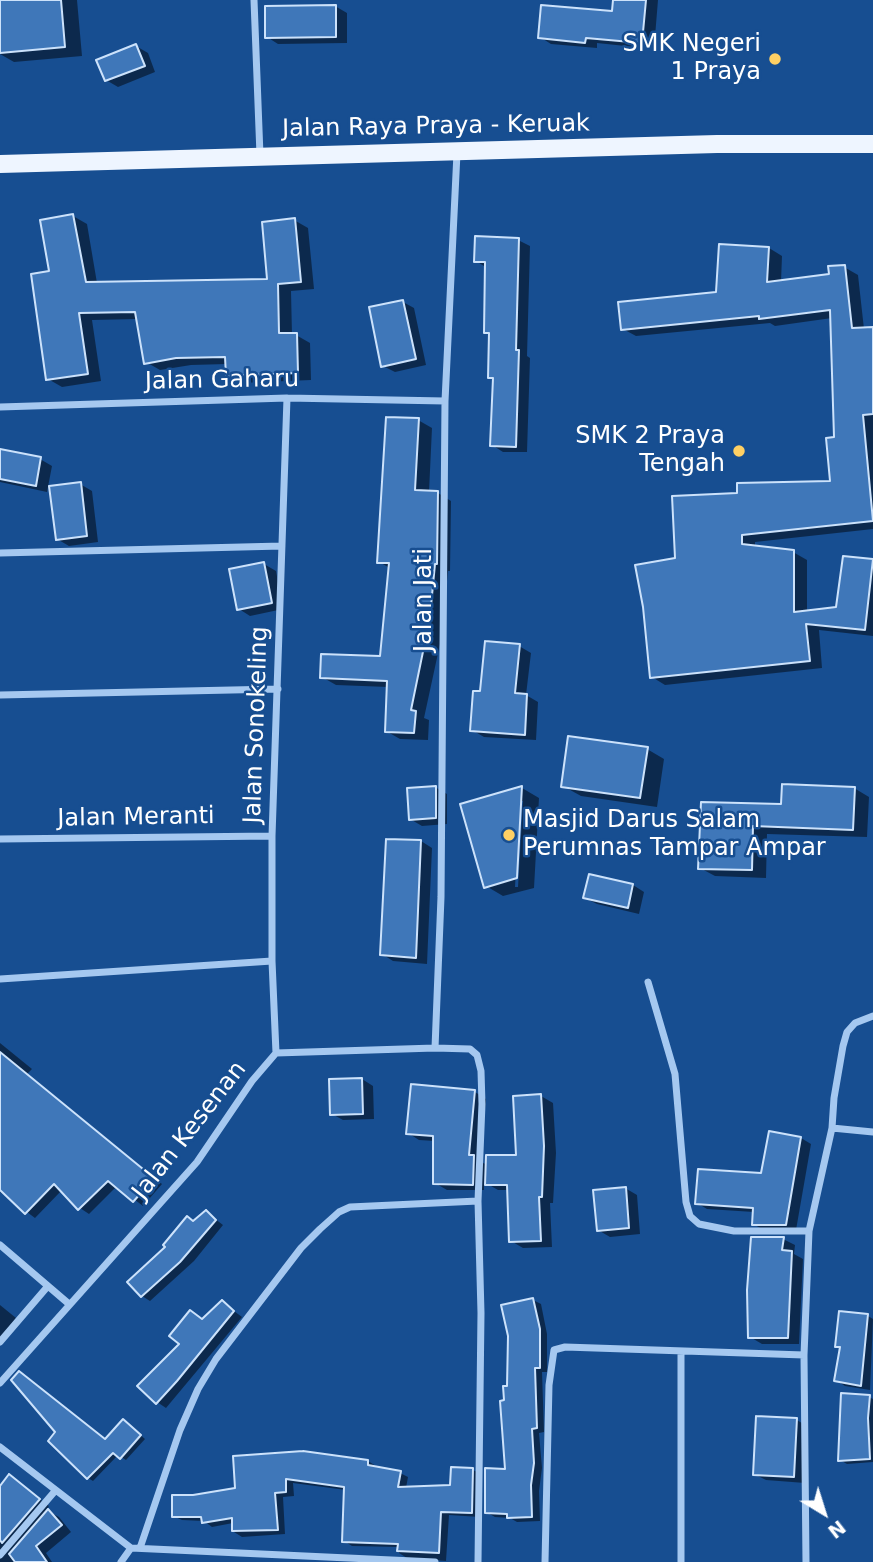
<!DOCTYPE html>
<style>
body{margin:0}
#map{position:relative;width:873px;height:1562px;overflow:hidden;background:#174e91;font-family:"DejaVu Sans",sans-serif}
canvas{display:block}
.north{position:absolute;left:789px;top:1478px;width:70px;height:70px;-webkit-text-stroke:5px #174e91;paint-order:stroke;rotate:142deg;font-size:19px;font-weight:700;line-height:28px;text-align:center;color:#fff}
.north::after{content:'';display:block;margin:auto;width:24px;height:32px;background:#fff;clip-path:polygon(50% 0,100% 100%,50% 72%,0 100%)}
</style>
<div id="map">
<canvas width="873" height="1562"></canvas>
<div class="north">N</div>
</div>
<script>
const context = document.querySelector('canvas').getContext('2d');
context.lineJoin = 'round';
function fill(path, color) { context.fillStyle = color; context.fill(path, 'evenodd'); }
const toPath = rows => new Path2D(rows.map(r => 'M' + r).join(''));
function trace(path, color, width, dash) { context.strokeStyle = color; context.lineWidth = width; context.lineCap = dash ? 'butt' : 'round'; context.setLineDash(dash || []); context.stroke(path); }
function label(font, color, halo, rows, align = 'center') {
  context.font = font + ' "DejaVu Sans",sans-serif'; context.lineWidth = 5; context.setLineDash([]); context.textBaseline = 'middle'; context.strokeStyle = halo; context.fillStyle = color; for (const [text, x, y, turn = 0] of rows) {
    context.save(); context.translate(x, y); context.rotate((+turn || 0) * Math.PI / 180); context.textAlign = isNaN(turn) ? turn : align; if (halo) context.strokeText(text, 0, 0); context.fillText(text, 0, 0); context.restore();
  }
}
fill(toPath([
 [0,0,77,0,82,56,14,62,0,54],
 [615,0,658,0,654,49,597,43,597,48,551,44,540,37,614,13],
 [335,6,347,13,347,43,278,44,267,37],
 [136,46,148,53,155,72,118,87,106,80],
 [73,216,87,224,97,283,269,281,294,220,308,228,314,289,291,291,292,335,296,335,310,343,311,380,241,383,227,375,227,364,191,365,160,370,146,362,138,319,92,320,101,381,62,387,48,379,51,273],
 [518,240,530,246,527,356,530,358,527,452,503,452,492,445,495,380,490,377,491,334,486,332,487,268,476,261],
 [769,248,782,256,781,282,830,276,844,267,858,275,864,329,873,328,873,529,755,542,755,548,793,552,807,560,807,612,838,609,844,558,873,561,873,636,819,630,822,668,665,685,652,677,739,494,832,483,836,439,832,318,775,326,770,323,636,336,623,329,718,294],
 [403,302,414,308,426,365,395,372,383,366],
 [418,420,432,428,429,492,438,493,451,501,450,571,448,571,441,644,440,644,424,718,429,720,428,740,400,739,386,731,388,687,336,685,322,677,382,658,390,568,379,562],
 [0,451,40,459,52,466,47,492,0,482],
 [80,484,92,491,98,542,69,546,57,539],
 [264,564,276,571,283,609,250,616,239,609],
 [519,646,531,653,526,695,538,702,536,740,484,737,472,730,481,693],
 [647,749,664,759,657,807,581,796,563,786],
 [435,787,447,794,447,824,422,826,410,819],
 [522,788,539,798,534,888,503,896,486,886,463,805],
 [520,801,523,801,518,887,515,887],
 [854,788,869,797,867,837,767,834,766,878,715,876,700,868,702,804,782,806],
 [421,841,432,848,427,964,393,961,382,954],
 [590,876,633,885,644,892,639,914,597,904,585,898],
 [0,1043,32,1069,27,1074,162,1184,143,1206,117,1186,89,1214,80,1208,62,1190,35,1218,0,1192],
 [362,1079,373,1086,374,1119,343,1120,332,1114],
 [412,1086,475,1092,486,1099,480,1161,487,1165,518,1157,541,1096,553,1103,556,1153,553,1203,550,1203,552,1247,523,1248,511,1241,509,1190,498,1190,484,1182,484,1190,447,1190,435,1183,435,1141,419,1140,408,1133],
 [771,1133,801,1138,811,1144,796,1230,764,1230,753,1224,754,1212,707,1209,697,1203,763,1175],
 [625,1188,637,1195,640,1234,610,1237,598,1230],
 [206,1212,223,1225,194,1261,150,1301,142,1296,168,1247,187,1218,195,1222],
 [783,1239,795,1245,794,1254,803,1259,799,1344,762,1344,750,1337],
 [533,1300,541,1304,547,1334,547,1372,542,1372,544,1432,539,1433,542,1468,539,1491,540,1521,517,1522,510,1518,495,1517,486,1512,507,1471,506,1402,509,1387,509,1336],
 [222,1302,242,1317,166,1408,157,1402,181,1344,191,1312,204,1320],
 [0,1305,16,1318,0,1338],
 [868,1316,873,1319,870,1390,845,1386,836,1380,841,1348,837,1346],
 [869,1397,873,1399,873,1462,847,1464,840,1460],
 [797,1420,808,1427,805,1483,766,1480,754,1474],
 [129,1425,145,1439,126,1460,118,1455,93,1481,88,1478,57,1432,106,1441],
 [368,1461,376,1466,376,1468,400,1473,408,1477,406,1488,452,1487,473,1470,481,1474,480,1517,449,1515,446,1561,407,1558,399,1553,399,1547,352,1546,344,1541,346,1490,293,1483,294,1496,283,1497,285,1534,242,1537,234,1532,233,1523,212,1527,204,1521,182,1520,173,1516,194,1497],
 [9,1476,49,1506,46,1510,59,1517,71,1532,46,1553,52,1562,0,1562,0,1489]
]), '#0007');
const building = toPath([
 [0,0,61,0,65,47,0,53,0,0],
 [613,0,646,0,642,43,586,38,585,43,538,38,541,5,612,11,613,0],
 [336,5,336,37,265,38,265,6,336,5],
 [136,44,145,66,105,81,96,60,136,44],
 [73,214,86,282,267,279,262,222,295,218,301,282,278,284,279,333,297,333,298,373,226,376,225,357,176,358,144,364,135,312,79,313,88,374,46,380,31,274,49,271,40,220,73,214],
 [475,236,519,238,516,350,519,350,516,447,490,446,493,378,488,378,489,333,484,333,485,262,474,262,475,236],
 [719,244,769,247,767,282,829,274,828,266,845,265,852,328,873,327,873,414,863,415,873,521,742,535,742,544,794,550,794,612,836,607,843,556,873,559,865,630,806,624,810,661,650,678,643,607,635,565,675,558,672,496,737,493,737,483,830,481,826,438,834,437,830,310,759,319,759,316,621,330,618,302,716,292,719,244],
 [403,300,416,359,381,367,369,307,403,300],
 [386,417,419,418,415,490,438,491,437,564,435,564,428,637,426,637,411,710,416,711,414,733,385,732,387,681,320,678,321,654,380,656,389,563,377,563,386,417],
 [0,449,41,457,36,486,0,479,0,449],
 [81,482,87,536,56,540,49,486,81,482],
 [264,562,272,603,237,610,229,569,264,562],
 [485,641,520,644,515,693,527,694,525,735,470,731,473,691,480,691,485,641],
 [568,736,648,747,640,798,561,787,568,736],
 [782,784,855,787,853,830,753,826,752,870,698,869,701,802,781,804,782,784],
 [436,786,436,818,409,820,407,788,436,786],
 [522,786,517,878,484,888,460,804,522,786],
 [386,839,421,840,416,958,380,955,386,839],
 [589,874,633,884,628,908,583,898,589,874],
 [0,1052,154,1178,133,1202,108,1181,78,1210,54,1184,25,1214,0,1190,0,1052],
 [362,1078,363,1114,330,1115,329,1079,362,1078],
 [411,1084,475,1090,469,1155,474,1155,473,1185,433,1184,433,1136,406,1134,411,1084],
 [541,1094,544,1146,542,1197,539,1197,541,1241,509,1242,507,1185,485,1185,486,1155,516,1155,513,1096,541,1094],
 [769,1131,801,1137,786,1225,752,1225,753,1208,695,1204,698,1169,761,1173,769,1131],
 [626,1187,629,1228,597,1231,593,1190,626,1187],
 [206,1210,216,1220,180,1262,141,1297,127,1282,165,1247,163,1245,187,1216,193,1221,206,1210],
 [751,1237,784,1237,782,1250,792,1251,788,1338,748,1338,747,1290,751,1237],
 [533,1298,540,1329,540,1368,535,1368,537,1428,532,1429,534,1463,531,1485,532,1517,507,1518,507,1514,485,1513,485,1468,505,1469,500,1401,504,1400,503,1386,507,1386,508,1336,501,1305,533,1298],
 [222,1300,234,1311,177,1381,156,1404,137,1386,179,1344,169,1336,190,1310,202,1319,222,1300],
 [839,1311,868,1314,861,1386,834,1381,840,1347,835,1347,839,1311],
 [19,1371,105,1439,123,1419,141,1435,120,1459,113,1453,87,1479,48,1441,55,1432,11,1380,19,1371],
 [841,1393,870,1395,868,1418,870,1459,838,1461,841,1393],
 [756,1416,797,1418,794,1477,753,1475,756,1416],
 [303,1451,368,1460,368,1465,401,1471,398,1487,450,1485,451,1467,473,1468,472,1513,441,1512,439,1553,397,1551,398,1544,342,1542,344,1487,286,1479,286,1492,275,1493,278,1530,232,1531,232,1518,202,1523,201,1517,172,1517,172,1495,193,1495,235,1488,233,1456,303,1451],
 [9,1474,40,1499,2,1543,0,1540,0,1486,9,1474],
 [48,1509,62,1525,36,1546,47,1562,15,1562,9,1554,48,1509]
]);
fill(building, '#3f77b9');
trace(building, '#cce2fb', 2);
trace(toPath([
 [254,0,260,155],
 [0,407,287,398,445,401],
 [0,553,282,546],
 [0,695,278,689],
 [0,839,272,836],
 [0,979,272,961],
 [648,982,675,1074,686,1202,690,1216,699,1224,734,1231,809,1231],
 [435,1048,441,897,445,401,457,153],
 [276,1053,272,961,272,836,287,398],
 [832,1128,873,1132],
 [0,1245,69,1304],
 [0,1342,48,1286],
 [0,1383,197,1162,252,1081,276,1053,435,1048,470,1049,477,1055,481,1071,482,1104,478,1201,481,1313,478,1562],
 [0,1447,131,1548,435,1562],
 [140,1548,180,1430,198,1389,216,1359,301,1248,320,1229,339,1212,350,1207,478,1201],
 [0,1555,55,1491],
 [121,1562,131,1548],
 [545,1562,549,1385,554,1350,565,1347,804,1355],
 [681,1562,681,1351],
 [806,1562,804,1355,809,1231,832,1128,834,1098,843,1046,847,1032,855,1023,873,1016]
]), '#a5c8f0', 7);
trace(toPath([
 [0,164,717,144,873,144]
]), '#eef5ff', 18);
for (const [x, y, r, color] of [
 [775,59,7,"#ffd064"],
 [739,451,7,"#ffd064"],
 [509,835,7,"#ffd064"]
]) { const dot = new Path2D(); dot.arc(x, y, r, 0, 2 * Math.PI); context.fillStyle = color; context.fill(dot); trace(dot, '#174e91', 2.5); }
label('24px', '#fff', '#174e91', [
 ["SMK Negeri",761,45],
 ["1 Praya",761,73],
 ["SMK 2 Praya",725,437],
 ["Tengah",725,465],
 ["Masjid Darus Salam",523,821,"left"],
 ["Perumnas Tampar Ampar",523,849,"left"]
], 'right');
label('24px', '#fff', '#174e91', [
 ["Jalan Raya Praya - Keruak",436,127,-1],
 ["Jalan Gaharu",222,381,-1],
 ["Jalan Jati",425,600,-90],
 ["Jalan Sonokeling",257,725,-88],
 ["Jalan Meranti",136,818,-1],
 ["Jalan Kesenan",190,1131,-52]
]);
</script>
